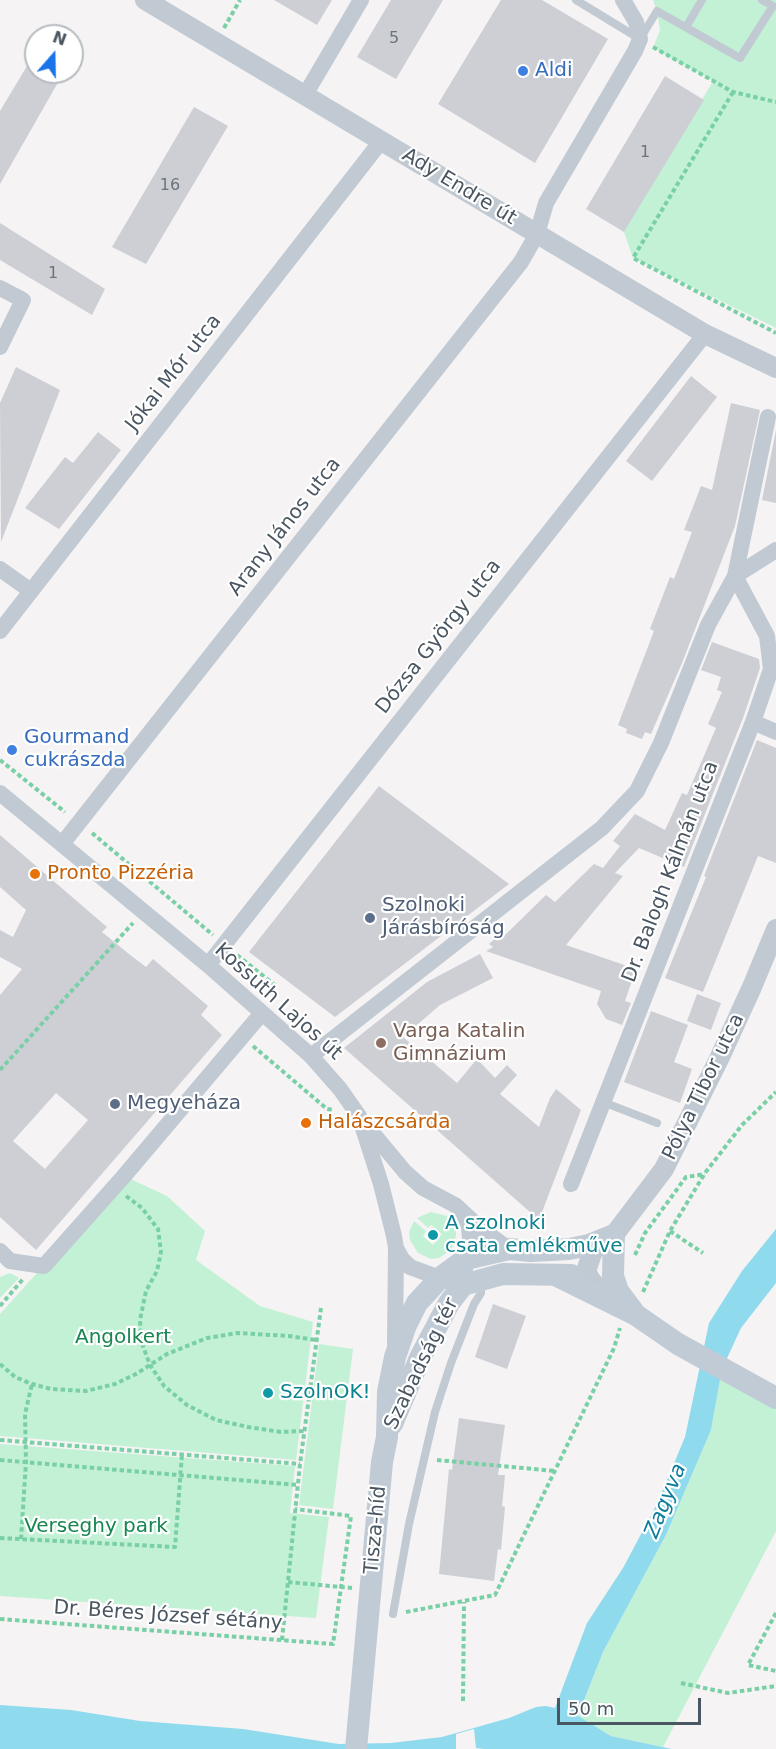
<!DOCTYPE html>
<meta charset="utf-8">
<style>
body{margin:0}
#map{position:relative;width:776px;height:1749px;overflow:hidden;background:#f5f3f3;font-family:"DejaVu Sans",sans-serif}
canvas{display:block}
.north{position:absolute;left:24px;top:24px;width:60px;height:60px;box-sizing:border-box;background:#fff;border:2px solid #b7bbc0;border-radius:50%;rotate:20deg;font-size:16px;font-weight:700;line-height:24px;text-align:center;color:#4a5661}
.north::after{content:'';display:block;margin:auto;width:21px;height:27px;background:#1a73e8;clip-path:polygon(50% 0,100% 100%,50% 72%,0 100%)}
.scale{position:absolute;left:557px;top:1698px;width:144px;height:27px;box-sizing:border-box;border:3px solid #4a5661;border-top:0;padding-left:8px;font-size:18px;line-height:21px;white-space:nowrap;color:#4a5661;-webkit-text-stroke:4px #fff;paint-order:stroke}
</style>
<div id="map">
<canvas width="776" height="1749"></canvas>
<div class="north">N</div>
<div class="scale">50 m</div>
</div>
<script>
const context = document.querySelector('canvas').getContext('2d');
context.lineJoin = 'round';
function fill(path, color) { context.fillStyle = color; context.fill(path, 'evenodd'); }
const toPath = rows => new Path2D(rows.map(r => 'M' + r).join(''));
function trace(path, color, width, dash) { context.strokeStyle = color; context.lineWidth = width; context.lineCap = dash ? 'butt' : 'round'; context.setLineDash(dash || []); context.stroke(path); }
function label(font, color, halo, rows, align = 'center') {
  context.font = font + ' "DejaVu Sans",sans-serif'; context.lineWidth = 4.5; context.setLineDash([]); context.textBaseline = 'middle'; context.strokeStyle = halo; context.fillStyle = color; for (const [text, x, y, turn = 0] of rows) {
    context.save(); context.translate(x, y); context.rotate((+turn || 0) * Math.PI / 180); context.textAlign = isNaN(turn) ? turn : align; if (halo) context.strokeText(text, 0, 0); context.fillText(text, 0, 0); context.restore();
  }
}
fill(toPath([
 [653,0,776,0,776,328,633,258,624,232,713,81,653,48,660,30,657,11],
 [124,1176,167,1196,205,1231,196,1260,260,1306,313,1322,296,1460,0,1436,0,1314],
 [431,1212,447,1216,456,1229,456,1236,451,1250,439,1258,431,1259,418,1253,410,1240,409,1232,414,1221,426,1231,423,1236,433,1245,442,1234,431,1225,428,1228,417,1218],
 [10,1273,19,1278,0,1298,0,1277],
 [319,1344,353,1349,333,1509,299,1505],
 [722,1369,776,1399,776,1531,663,1747,611,1736,578,1717,603,1652,666,1535,711,1430],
 [0,1444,295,1466,290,1513,329,1517,316,1618,0,1596]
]), '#c3f1d5');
fill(toPath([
 [776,1229,776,1283,741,1328,722,1369,711,1430,666,1535,603,1652,578,1716,611,1736,672,1749,0,1749,0,1705,71,1710,140,1721,243,1729,339,1744,391,1743,442,1737,509,1718,536,1707,546,1706,555,1708,587,1623,623,1568,657,1504,685,1437,709,1323,742,1271]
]), '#90daee');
fill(toPath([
 [474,1729,476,1748,484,1749,456,1749,456,1734]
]), '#f5f3f3');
fill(toPath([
 [274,0,332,0,317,25],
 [391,0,443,0,396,79,357,57],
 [501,0,542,0,608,39,535,163,438,104],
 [36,51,36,72,64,72,0,184,0,111],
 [665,76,704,100,624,232,586,209],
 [194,107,228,126,146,264,112,247],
 [0,223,105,289,92,315,0,260],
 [16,367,60,390,1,542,0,403],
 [691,376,717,397,652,481,626,461],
 [731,403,760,410,735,526,682,663,651,734,645,732,642,739,626,733,627,729,618,725,654,631,650,629,670,577,674,579,692,532,684,530,701,486,712,490],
 [776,430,776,503,762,500],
 [98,432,121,450,59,529,25,508,65,457,73,463],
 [712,642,759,659,760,668,743,718,684,867,639,848,615,873,623,876,566,945,636,969,625,1001,631,1003,622,1025,606,1019,597,1004,601,991,486,951,493,947,489,944,501,933,505,935,546,895,555,902,594,864,603,868,620,846,613,841,635,814,665,830,682,793,687,795,716,728,708,724,722,692,717,690,721,677,701,670],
 [757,740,776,748,776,863,758,856,703,992,665,978,706,877,704,876],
 [379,786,509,884,335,1017,249,952],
 [0,835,107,927,102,932,129,954,146,967,153,959,208,1006,201,1015,222,1035,36,1250,0,1217,0,995,22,969,0,957,0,930,13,937,26,910,0,887],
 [56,1093,88,1120,45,1169,13,1141],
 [480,954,493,978,440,1005,403,1037,457,1083,477,1059,495,1078,507,1065,517,1075,500,1094,539,1127,550,1098,556,1089,581,1110,539,1220,344,1048,427,982],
 [697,994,721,1003,711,1030,687,1021],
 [651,1011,688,1025,674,1062,692,1069,680,1103,624,1082],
 [493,1304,526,1316,507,1369,475,1357],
 [459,1418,505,1425,498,1475,505,1475,502,1506,505,1507,501,1550,498,1549,494,1581,439,1574,449,1469,452,1470]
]), '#cdcfd5');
trace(toPath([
 [224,28,240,0],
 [653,47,733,92,776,102],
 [733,92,633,258,776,333],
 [0,760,65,812],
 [92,833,213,935],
 [237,955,276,986,268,995],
 [253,1046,327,1109,333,1110],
 [0,1070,133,923],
 [126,1196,142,1208,158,1229,161,1252,157,1271,146,1291,140,1320,141,1341,150,1365,164,1386,187,1405,216,1420,248,1427,281,1432,304,1431],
 [670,1231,703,1253],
 [635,1255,645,1233,686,1177,705,1174],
 [643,1292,670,1231,705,1173,742,1125,776,1092],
 [0,1306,23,1279],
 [0,1364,15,1377,32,1384,51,1389,86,1391,115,1384,136,1374,167,1354,207,1338,237,1333,289,1336,316,1340],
 [0,1440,300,1464],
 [0,1460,298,1485],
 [437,1460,555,1471],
 [0,1538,175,1547,182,1454],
 [21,1539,26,1462,25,1414,32,1384],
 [288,1582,352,1588],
 [406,1612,495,1595,614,1348,620,1328],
 [776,1613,748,1665,776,1671],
 [0,1619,333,1644,351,1516,295,1509],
 [282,1640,300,1464,321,1308],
 [681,1683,728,1693,776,1686],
 [463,1701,464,1602]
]), '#7ad0a6', 4, [4.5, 3]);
trace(toPath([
 [576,0,640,39,657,11,740,58,773,6,762,0],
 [686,27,702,0],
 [603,1102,657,1123],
 [393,1614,409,1524,435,1412,451,1363,474,1304,481,1293,481,1280]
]), '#c1cad2', 8);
trace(toPath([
 [305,95,361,0],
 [0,288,23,300,0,347],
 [0,569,31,591],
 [735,576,776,550],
 [0,631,382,140],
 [753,722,776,732],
 [0,793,208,965,311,1056,340,1089,359,1116,381,1184,394,1236,396,1248,395,1344],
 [62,844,521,262,537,234,546,203,635,51,640,39,636,22,623,0],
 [208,965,705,334],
 [311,1056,602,828,637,791,661,743,708,625,735,576,768,417],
 [366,1125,405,1172,423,1188,455,1205,481,1229,509,1249],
 [571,1184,753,722,771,669,767,636,735,576],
 [464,1215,469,1226,470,1239,465,1269],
 [396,1248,402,1259,410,1267,448,1281],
 [0,1251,10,1261,44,1266,124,1176,262,1013]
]), '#c1cad2', 16);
trace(toPath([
 [145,0,705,334,776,368],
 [608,1300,590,1279,586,1271,593,1251,614,1235,664,1169,719,1059,752,987,776,929]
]), '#c1cad2', 20);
trace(toPath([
 [557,1276,636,1315,678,1344,776,1398],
 [392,1424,420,1358,449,1303,463,1285,503,1274,571,1275],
 [356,1749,382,1462,387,1437,388,1392,395,1357,406,1325,417,1303,440,1278,466,1259,509,1249,531,1251,569,1249,589,1245,614,1235,613,1276,618,1291,636,1315]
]), '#c1cbd6', 22);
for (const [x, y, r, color] of [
 [523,71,6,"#3f7fe0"],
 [12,750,6,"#3f7fe0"],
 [35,874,6,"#e8710a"],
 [370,918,6,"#5c6f8a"],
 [381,1043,6,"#8d6e63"],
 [115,1104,6,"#5c6f8a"],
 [306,1123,6,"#e8710a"],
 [433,1235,6,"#0f9aa8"],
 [268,1393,6,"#0f9aa8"]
]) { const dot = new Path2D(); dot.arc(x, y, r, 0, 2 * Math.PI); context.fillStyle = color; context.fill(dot); trace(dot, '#fff', 2); }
label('16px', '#6b747e', null, [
 ["5",394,39],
 ["1",645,153],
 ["16",170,186],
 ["1",53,274]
]);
label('20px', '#366cbe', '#fff', [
 ["Aldi",535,71],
 ["Gourmand",24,738],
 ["cukrászda",24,761]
], 'left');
label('20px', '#4a5661', '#fff', [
 ["Ady Endre út",459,187,31],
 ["Jókai Mór utca",174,373,-52],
 ["Arany János utca",285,527,-52],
 ["Dózsa György utca",439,637,-52],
 ["Dr. Balogh Kálmán utca",671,872,-69],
 ["Kossuth Lajos út",278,1002,42],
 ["Pólya Tibor utca",704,1087,-64],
 ["Szabadság tér",422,1364,-64],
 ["Tisza-híd",376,1530,-85],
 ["Dr. Béres József sétány",168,1616,4]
]);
label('20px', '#c56008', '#fff', [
 ["Pronto Pizzéria",47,874],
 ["Halászcsárda",318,1123]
], 'left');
label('20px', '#4e5e75', '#fff', [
 ["Szolnoki",382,906],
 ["Járásbíróság",382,929],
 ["Megyeháza",127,1104]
], 'left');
label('20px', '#785e54', '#fff', [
 ["Varga Katalin",393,1032],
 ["Gimnázium",393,1055]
], 'left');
label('20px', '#0d838f', '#fff', [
 ["A szolnoki",445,1224],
 ["csata emlékműve",445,1247],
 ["SzolnOK!",280,1393]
], 'left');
label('20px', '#17864f', '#fff', [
 ["Angolkert",123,1338],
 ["Verseghy park",96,1527]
]);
label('italic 21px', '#0c7c9b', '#fff', [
 ["Zagyva",666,1501,-68]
]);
</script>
